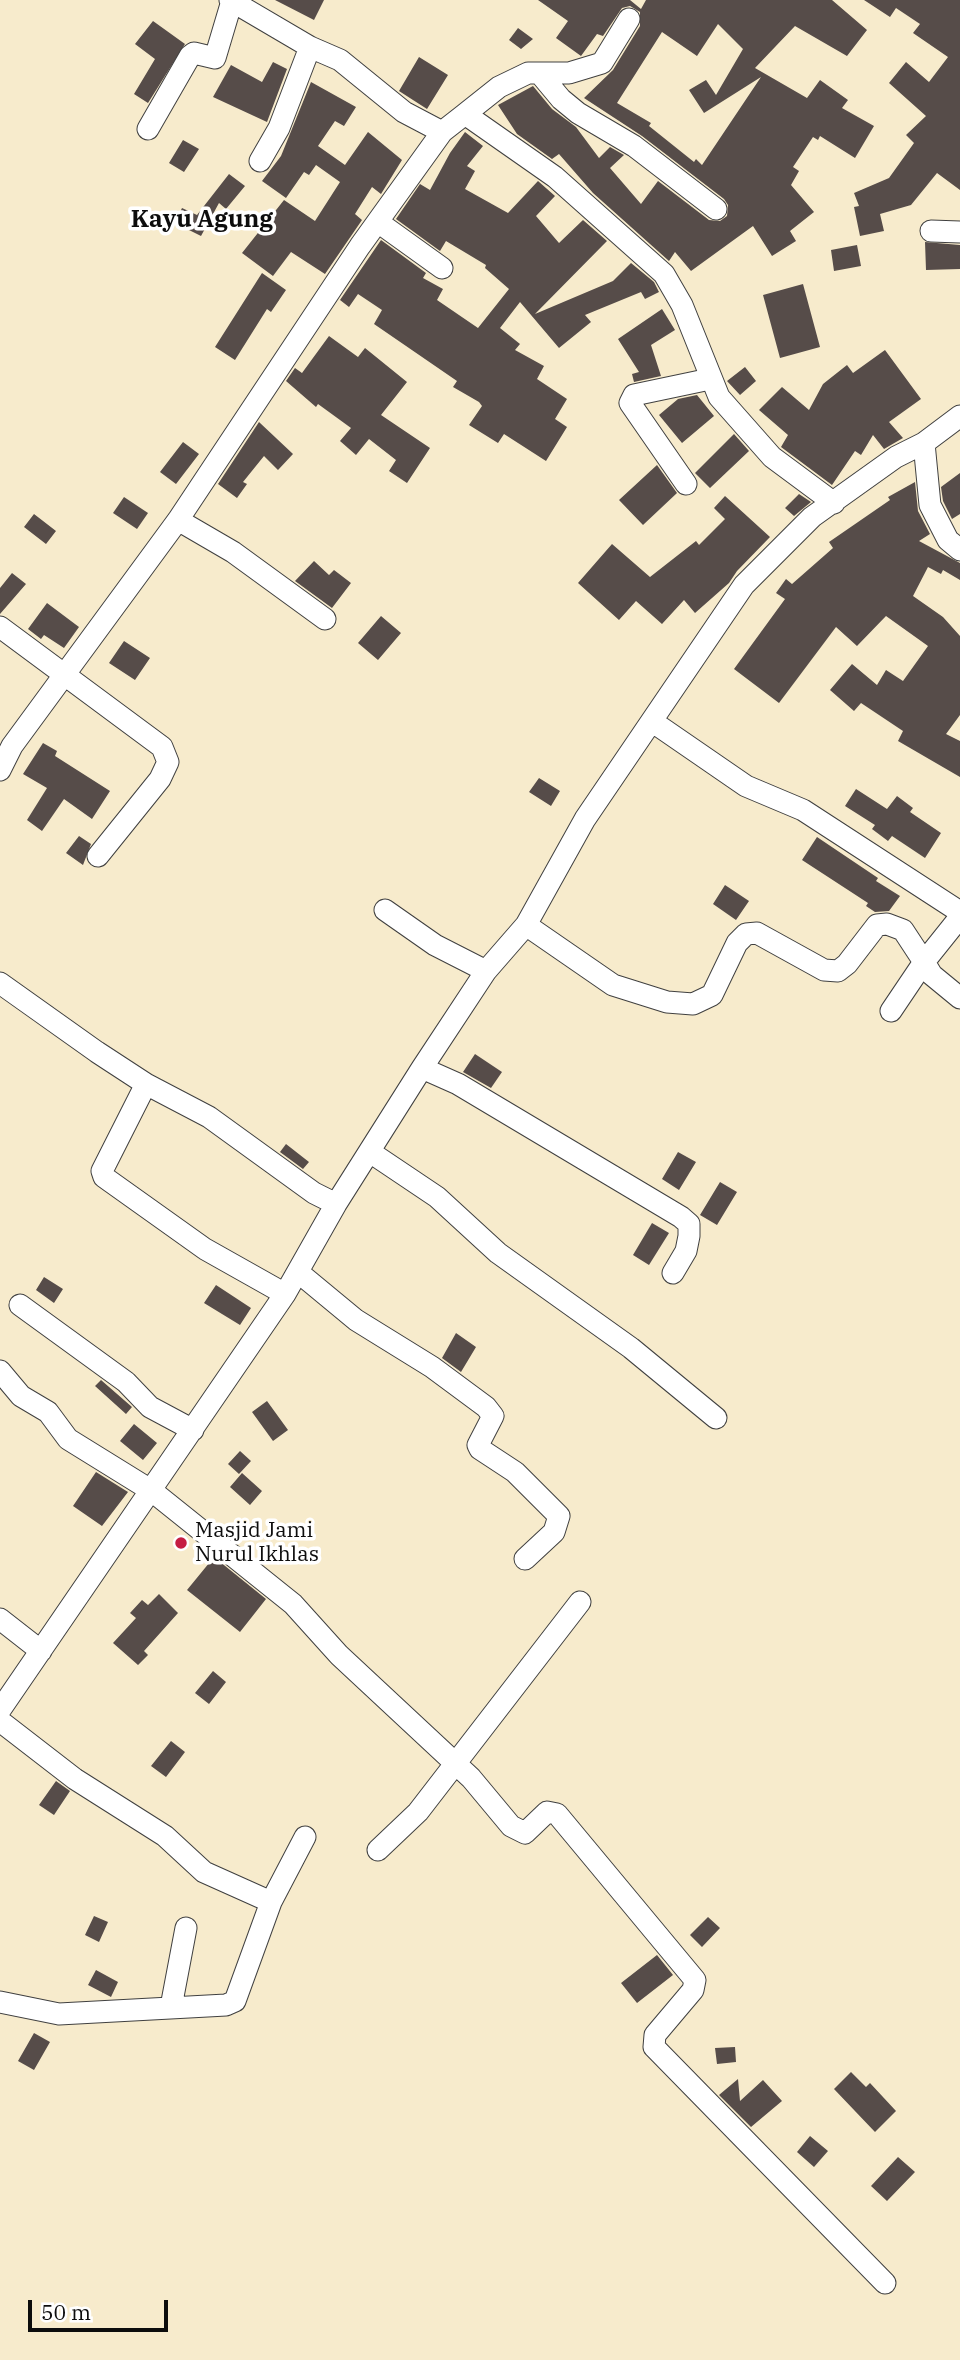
<!DOCTYPE html>
<style>
body{margin:0}
#map{position:relative;width:960px;height:2360px;overflow:hidden;background:#fff8ed;font-family:"IBM Plex Serif",serif}
canvas{display:block}
.scale{position:absolute;left:28px;top:2300px;width:140px;height:32px;box-sizing:border-box;border:4px solid #0d0d0d;border-top:0;padding-left:9px;font-size:21px;line-height:24px;white-space:nowrap;color:#0d0d0d;-webkit-text-stroke:5px #fff;paint-order:stroke}
</style>
<div id="map">
<canvas width="960" height="2360"></canvas>
<div class="scale">50 m</div>
</div>
<script>
const context = document.querySelector('canvas').getContext('2d');
context.lineJoin = 'round';
function fill(path, color) { context.fillStyle = color; context.fill(path, 'evenodd'); }
const toPath = rows => new Path2D(rows.map(r => 'M' + r).join(''));
function trace(path, color, width, dash) { context.strokeStyle = color; context.lineWidth = width; context.lineCap = dash ? 'butt' : 'round'; context.setLineDash(dash || []); context.stroke(path); }
function label(font, color, halo, rows, align = 'center') {
  context.font = font + ' "IBM Plex Serif",serif'; context.lineWidth = 7; context.setLineDash([]); context.textBaseline = 'middle'; context.strokeStyle = halo; context.fillStyle = color; for (const [text, x, y, turn = 0] of rows) {
    context.save(); context.translate(x, y); context.rotate((+turn || 0) * Math.PI / 180); context.textAlign = isNaN(turn) ? turn : align; if (halo) context.strokeText(text, 0, 0); context.fillText(text, 0, 0); context.restore();
  }
}
fill(toPath([
 [0,0,960,0,960,2360,0,2360]
]), '#f7ebcc');
fill(toPath([
 [275,0,324,0,314,20],
 [538,0,630,0,641,9,646,0,832,0,867,30,847,56,795,26,755,68,807,98,820,80,848,100,842,108,874,126,855,158,820,136,818,140,813,137,793,167,799,171,791,185,814,212,790,231,796,241,772,256,753,226,691,271,675,252,669,261,593,193,559,154,552,159,517,134,498,105,533,86,552,109,576,127,599,158,610,147,624,155,610,168,641,204,658,181,709,220,720,221,727,216,728,205,724,199,642,136,584,98,613,70,640,26,640,12,630,6,622,8,603,36,597,34,581,56,556,38,568,21],
 [718,24,743,49,716,95,706,80,689,90,704,113,761,77,702,165,696,159,694,162,649,126,651,123,617,103,662,32,697,56],
 [864,0,960,0,960,190,937,173,911,205,880,214,884,231,860,236,854,207,859,206,854,193,889,178,914,143,906,135,926,116,889,83,906,62,929,82,948,57,913,33,920,24,896,8,890,17],
 [153,21,185,44,148,103,134,94,155,59,135,44],
 [518,28,533,39,521,49,509,40],
 [419,57,448,75,427,109,399,91],
 [273,62,287,69,267,122,213,97,231,65,262,82],
 [311,82,356,107,344,126,335,121,318,146,345,165,368,132,402,160,381,194,372,187,355,214,362,220,325,274,291,252,273,276,242,253,284,200,315,221,340,182,316,165,309,175,304,172,286,198,262,181,281,156],
 [465,132,483,146,467,166,475,171,465,189,508,213,538,181,555,196,536,216,559,243,583,220,607,241,535,314,613,281,631,263,654,282,659,292,645,299,641,292,585,315,591,322,559,348,520,302,500,328,520,344,515,350,544,366,537,379,567,399,555,419,567,427,546,461,504,434,498,443,469,425,482,406,479,402,453,387,457,381,374,324,382,310,358,294,349,307,340,300,381,240,426,273,423,278,443,289,437,300,478,328,509,289,485,268,486,265,446,241,440,251,396,219,420,184,430,190,450,153],
 [183,140,199,149,184,172,169,163],
 [229,174,245,186,226,209,219,203,201,236,175,223,182,208,197,215],
 [925,242,960,245,960,269,926,270],
 [857,245,861,266,834,271,831,250],
 [262,273,286,290,271,312,267,309,235,360,215,347],
 [803,284,820,347,780,358,763,295],
 [662,309,675,330,651,345,661,376,634,382,632,374,639,372,618,339],
 [329,336,358,357,365,348,407,382,381,415,430,448,407,483,389,471,396,460,369,439,356,455,340,441,351,428,318,404,316,407,286,381,295,368,302,373],
 [885,350,921,399,889,422,903,438,884,449,873,435,861,455,855,451,832,485,781,447,788,435,759,410,782,387,809,410,823,384,847,365,853,373],
 [745,367,756,381,740,395,727,381],
 [697,395,714,416,682,443,659,415,678,399],
 [259,422,293,454,278,470,264,456,243,482,247,484,237,498,218,484],
 [734,434,749,451,710,488,695,473],
 [183,442,199,454,176,484,160,472],
 [657,465,677,493,643,525,619,500],
 [960,473,960,514,952,519,943,501,941,487],
 [915,482,918,511,930,534,919,541,960,563,960,580,943,570,941,574,928,567,913,596,943,617,960,636,960,715,946,734,960,741,960,777,898,741,903,731,861,703,854,711,830,690,852,664,877,685,886,670,903,681,928,646,886,616,857,646,836,627,779,703,734,669,785,599,776,593,786,579,792,584,833,548,829,542,890,500,888,497],
 [799,494,811,502,794,516,785,508],
 [725,496,770,537,737,571,729,583,695,613,684,600,662,624,636,601,619,620,578,583,612,544,650,577,696,541,699,545,725,519,714,508],
 [124,497,148,513,137,529,113,513],
 [34,514,56,531,46,544,24,527],
 [314,561,329,575,334,570,351,583,332,608,295,581],
 [12,573,26,584,0,614,0,588],
 [47,603,79,627,64,648,44,635,41,639,28,629],
 [381,616,401,633,378,660,358,643],
 [124,641,150,658,135,680,109,663],
 [43,743,57,751,55,756,110,791,92,819,64,799,42,831,27,820,47,788,23,774],
 [539,778,560,791,551,806,529,792],
 [856,789,887,809,897,796,913,808,910,812,941,833,925,858,892,836,888,841,872,829,875,825,845,806],
 [79,836,91,844,83,865,66,853],
 [817,837,878,878,876,881,900,896,889,911,875,912,866,906,868,903,802,860],
 [725,885,749,901,736,920,713,904],
 [475,1054,502,1072,491,1088,463,1072],
 [286,1144,309,1162,303,1169,280,1152],
 [678,1152,696,1162,679,1190,662,1179],
 [720,1182,737,1192,717,1225,700,1215],
 [652,1223,669,1233,649,1265,633,1255],
 [44,1277,63,1289,54,1303,36,1290],
 [216,1285,251,1308,240,1325,204,1303],
 [456,1333,476,1347,461,1372,442,1358],
 [101,1380,132,1407,126,1414,95,1386],
 [267,1401,288,1430,273,1441,252,1412],
 [134,1424,157,1443,143,1460,120,1441],
 [240,1451,251,1461,239,1474,228,1464],
 [96,1472,128,1492,102,1526,73,1506],
 [242,1473,262,1491,250,1505,230,1487],
 [214,1557,266,1599,240,1632,187,1590],
 [159,1594,178,1613,144,1651,148,1655,138,1665,113,1643,136,1618,130,1613,142,1600,148,1605],
 [213,1671,226,1682,209,1704,195,1693],
 [171,1741,185,1752,166,1777,151,1766],
 [56,1781,70,1791,54,1815,39,1805],
 [94,1916,108,1922,99,1942,85,1935],
 [708,1917,720,1928,702,1947,690,1935],
 [657,1955,673,1975,637,2003,621,1983],
 [96,1970,118,1982,111,1997,88,1985],
 [34,2033,50,2042,34,2070,18,2061],
 [735,2047,736,2062,717,2064,715,2048],
 [851,2072,866,2087,870,2083,896,2111,875,2132,834,2089],
 [738,2079,740,2101,763,2080,782,2101,751,2127,719,2095],
 [810,2136,828,2151,814,2167,797,2152],
 [898,2157,915,2172,887,2201,871,2186]
]), '#564c49');
const minor = toPath([
 [230,0,310,47,340,60,404,112,442,132],
 [541,75,561,99,578,113,634,146,716,209],
 [465,114,499,87,528,73,569,73,602,63,629,19],
 [148,129,190,56,194,53,215,58,232,1],
 [260,161,279,128,310,47],
 [378,222,442,268],
 [931,231,960,232],
 [924,443,930,505,948,540,960,550],
 [686,484,630,403,634,395,710,379],
 [178,520,233,552,325,619],
 [0,627,162,747,168,762,160,779,98,856],
 [653,722,746,786,803,810,960,912],
 [0,770,12,746,178,520,360,246,442,132,465,114,555,177,664,274,682,305,719,397,772,457,834,503],
 [385,910,435,945,486,971],
 [960,917,924,962,932,975,960,998],
 [526,925,613,985,667,1002,693,1004,712,995,737,943,746,934,757,933,824,970,838,971,847,964,877,925,887,924,903,930,924,962,891,1011],
 [0,983,97,1052,146,1084,209,1117,314,1193,336,1204],
 [422,1068,458,1084,681,1217,689,1224,689,1236,686,1251,673,1273],
 [146,1084,102,1171,104,1177,205,1249,285,1294],
 [370,1152,437,1197,498,1253,631,1348,716,1418],
 [298,1272,356,1320,432,1367,486,1407,493,1416,478,1445,480,1449,515,1472,559,1516,554,1532,525,1559],
 [20,1305,126,1382,150,1407,193,1430],
 [0,1371,21,1396,48,1412,68,1439,152,1491,293,1604,339,1655,471,1778,511,1826,525,1833,547,1812,557,1814,695,1980,693,1990,655,2035,654,2047,885,2283],
 [0,1619,41,1651],
 [0,1710,285,1294,336,1204,422,1068,486,971,526,925,585,819,744,585,812,517,896,457,924,443,960,416],
 [0,1721,75,1779,165,1836,204,1872,271,1902],
 [378,1850,418,1812,580,1602],
 [0,2002,59,2014,226,2005,235,2001,271,1902,305,1837],
 [171,2007,186,1928]
]);
trace(minor, '#404040', 23);
trace(minor, '#fff', 21);
for (const [x, y, r, color] of [
 [181,1543,7,"#c51d43"]
]) { const dot = new Path2D(); dot.arc(x, y, r, 0, 2 * Math.PI); context.fillStyle = color; context.fill(dot); trace(dot, '#fff', 2.5); }
label('21px', '#0d0d0d', '#fff', [
 ["Masjid Jami",195,1531],
 ["Nurul Ikhlas",195,1555]
], 'left');
label('bold 24px', '#0d0d0d', '#fff', [
 ["Kayu Agung",202,220]
]);
</script>
